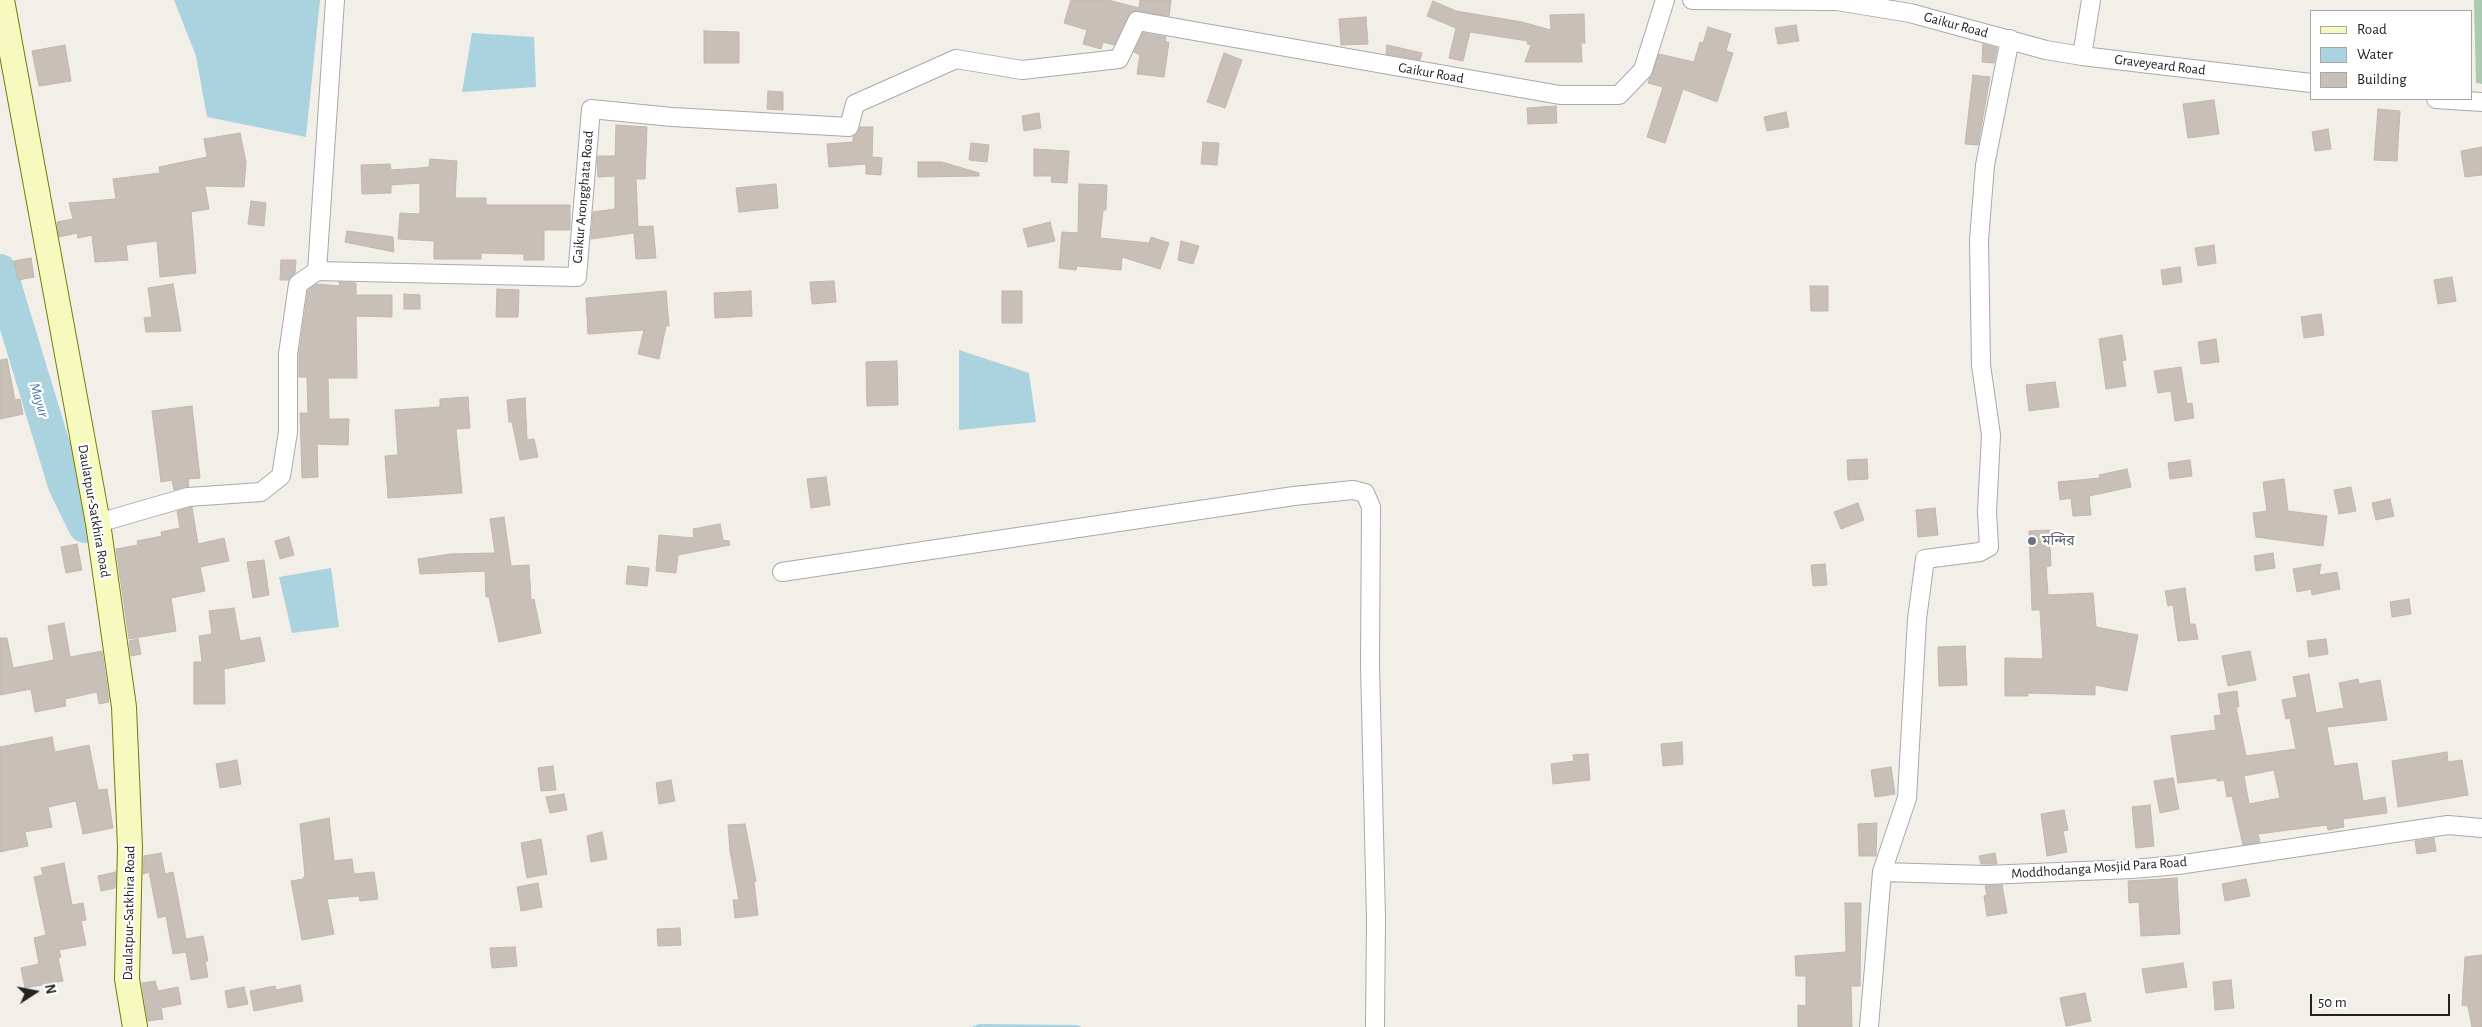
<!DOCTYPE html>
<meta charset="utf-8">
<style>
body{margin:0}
#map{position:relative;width:2482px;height:1027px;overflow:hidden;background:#f2efe9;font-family:"Alegreya Sans",sans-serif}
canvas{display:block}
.legend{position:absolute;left:2310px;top:10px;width:162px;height:90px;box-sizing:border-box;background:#fff;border:1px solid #a7a7a7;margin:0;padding:6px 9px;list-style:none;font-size:15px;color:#222}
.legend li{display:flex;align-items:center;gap:10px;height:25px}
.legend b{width:25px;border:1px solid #a7a7a7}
.north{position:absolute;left:10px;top:967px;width:50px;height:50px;-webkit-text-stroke:4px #fff;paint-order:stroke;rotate:79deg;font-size:14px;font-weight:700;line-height:20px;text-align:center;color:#222}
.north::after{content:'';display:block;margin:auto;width:18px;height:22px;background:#222;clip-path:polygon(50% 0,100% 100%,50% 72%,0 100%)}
.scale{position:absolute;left:2310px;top:994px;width:140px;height:22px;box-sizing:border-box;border:2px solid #222;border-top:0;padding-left:6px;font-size:15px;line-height:18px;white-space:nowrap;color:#222;-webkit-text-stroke:4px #fff;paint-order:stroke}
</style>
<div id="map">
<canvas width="2482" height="1027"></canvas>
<ul class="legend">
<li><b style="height:6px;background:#f7fabf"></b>Road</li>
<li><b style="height:14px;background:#aad3df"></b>Water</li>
<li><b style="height:14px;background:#c7bfb8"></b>Building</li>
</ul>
<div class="north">N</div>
<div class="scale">50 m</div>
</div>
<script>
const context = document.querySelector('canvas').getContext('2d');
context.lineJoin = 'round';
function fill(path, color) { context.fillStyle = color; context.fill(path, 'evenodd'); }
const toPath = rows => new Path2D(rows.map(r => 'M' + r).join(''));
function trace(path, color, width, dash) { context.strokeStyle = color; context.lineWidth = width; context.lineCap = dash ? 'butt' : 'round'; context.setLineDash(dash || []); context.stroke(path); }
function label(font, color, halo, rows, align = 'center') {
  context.font = font + ' "Alegreya Sans","Noto Sans Bengali",sans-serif'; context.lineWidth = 4.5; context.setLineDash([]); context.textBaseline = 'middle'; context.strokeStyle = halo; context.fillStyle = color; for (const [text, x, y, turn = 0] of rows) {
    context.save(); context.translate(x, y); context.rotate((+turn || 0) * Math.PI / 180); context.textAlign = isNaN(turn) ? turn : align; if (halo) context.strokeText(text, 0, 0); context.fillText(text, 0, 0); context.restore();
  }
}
fill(toPath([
 [2474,0,2482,0,2482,84,2476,83]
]), '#aacbaf');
fill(toPath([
 [174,0,320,0,306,137,207,117,196,56],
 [472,33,534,37,536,87,462,92],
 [959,350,1029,373,1036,422,959,430],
 [331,568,339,627,292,633,279,577],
 [979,1024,1077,1025,1082,1027,972,1027]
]), '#aad3df');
trace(toPath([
 [0,271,65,485,85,526]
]), '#aad3df', 34);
const building = toPath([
 [1071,0,1108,0,1139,8,1140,0,1171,0,1169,16,1139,11,1132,12,1114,45,1103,42,1101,49,1083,44,1087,30,1064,23,1071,0],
 [1433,1,1456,11,1522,22,1551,30,1550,15,1584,14,1585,43,1581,43,1582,62,1525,62,1531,45,1527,44,1528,41,1470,32,1463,61,1449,58,1456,28,1427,16,1433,1],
 [1366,17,1368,44,1341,45,1339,19,1366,17],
 [1796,25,1799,41,1778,44,1775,28,1796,25],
 [1708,27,1731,34,1726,51,1733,53,1717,102,1683,89,1665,143,1647,137,1663,87,1648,83,1659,54,1694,62,1700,42,1703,43,1708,27],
 [704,31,739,32,739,63,704,63,704,31],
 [1143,33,1166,37,1165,42,1169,42,1164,77,1137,74,1140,55,1134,52,1143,33],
 [1983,44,1997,48,1994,63,1982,62,1983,44],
 [65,45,71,81,39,86,32,51,65,45],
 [1387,45,1422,53,1420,60,1386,54,1387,45],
 [1224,53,1242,60,1225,108,1207,102,1224,53],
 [1973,75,1990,77,1978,145,1965,144,1973,75],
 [768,91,783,92,783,110,767,109,768,91],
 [2214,100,2219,134,2188,138,2183,104,2214,100],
 [1556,106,1557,123,1528,124,1527,108,1556,106],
 [2378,109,2400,111,2397,161,2374,160,2378,109],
 [1786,112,1789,127,1767,131,1764,117,1786,112],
 [1039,113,1041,128,1024,131,1022,116,1039,113],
 [616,125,647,127,645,179,636,179,638,227,653,226,656,258,636,259,634,233,591,239,593,212,615,209,615,176,598,177,597,162,598,156,615,156,616,125],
 [860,127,873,127,872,157,882,158,881,175,866,174,866,164,829,167,827,144,853,142,853,137,860,127],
 [2328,129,2331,149,2315,151,2312,132,2328,129],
 [240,133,246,162,244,187,205,186,209,209,191,212,196,273,160,277,157,241,126,245,128,260,95,262,92,235,78,238,77,233,59,237,57,222,73,219,69,203,116,199,113,179,160,173,159,167,207,157,204,139,240,133],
 [1203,142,1219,143,1217,165,1201,164,1203,142],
 [971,143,989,145,987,162,969,160,971,143],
 [2482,147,2482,175,2465,177,2461,151,2482,147],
 [1034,149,1069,151,1067,183,1051,182,1052,176,1034,176,1034,149],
 [430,159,457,161,455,198,486,198,486,205,570,205,570,230,544,230,544,260,524,260,524,254,481,253,481,259,434,259,434,241,398,239,400,213,420,214,420,183,391,185,391,193,362,194,361,165,390,164,391,170,420,168,429,167,430,159],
 [918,162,942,162,979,173,979,176,918,177,918,162],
 [776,184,778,208,739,212,736,188,776,184],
 [1079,184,1107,185,1106,210,1103,210,1100,238,1149,243,1151,237,1169,243,1160,269,1122,257,1121,270,1077,266,1076,270,1059,268,1062,232,1078,233,1079,184],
 [251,201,266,203,264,226,248,224,251,201],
 [1050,222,1055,241,1028,247,1023,229,1050,222],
 [347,231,393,237,394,252,345,242,347,231],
 [1181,241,1199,246,1193,264,1178,260,1181,241],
 [2214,245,2216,263,2198,266,2195,248,2214,245],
 [31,258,34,277,18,280,14,261,31,258],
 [281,260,296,260,295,273,288,280,280,280,281,260],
 [2180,267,2182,282,2163,285,2161,270,2180,267],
 [2452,277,2456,301,2438,304,2434,280,2452,277],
 [834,281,836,302,812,304,810,282,834,281],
 [339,282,356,283,356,295,392,295,392,317,356,316,357,378,328,378,329,419,349,419,348,445,317,444,318,477,302,478,300,413,308,413,307,377,299,377,299,353,308,290,316,284,340,286,339,282],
 [173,284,181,331,146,332,144,318,152,317,148,288,173,284],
 [1810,286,1828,286,1828,311,1811,311,1810,286],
 [497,289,519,290,518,317,496,317,497,289],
 [666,291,669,326,666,326,659,359,638,354,644,330,588,334,586,298,666,291],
 [751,291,752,316,715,318,714,293,751,291],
 [1002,291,1022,291,1022,323,1002,323,1002,291],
 [404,294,420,295,420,309,404,309,404,294],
 [2321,314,2324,335,2304,338,2301,317,2321,314],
 [2122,335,2126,360,2122,361,2126,386,2106,389,2099,339,2122,335],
 [2216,339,2219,362,2201,364,2198,342,2216,339],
 [7,359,15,400,20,399,23,414,0,419,0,360,7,359],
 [897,361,898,405,867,406,866,362,897,361],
 [2181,367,2187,404,2192,403,2194,418,2175,421,2171,391,2158,393,2154,371,2181,367],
 [2055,382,2059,407,2029,411,2026,385,2055,382],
 [468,397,470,428,456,429,462,493,388,498,385,456,398,455,395,410,440,407,440,399,468,397],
 [525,398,527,440,534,439,538,457,520,460,512,422,509,422,507,400,525,398],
 [192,406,200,478,188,479,189,486,174,490,172,480,161,482,152,411,192,406],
 [1867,459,1868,479,1848,480,1847,460,1867,459],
 [2190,460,2192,476,2170,479,2168,463,2190,460],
 [2127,469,2131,487,2089,496,2091,515,2073,516,2071,498,2060,500,2058,482,2100,478,2099,475,2127,469],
 [826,477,830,505,811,508,807,479,826,477],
 [2284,479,2288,511,2327,516,2323,546,2256,537,2253,513,2267,511,2263,482,2284,479],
 [2351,487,2356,511,2339,514,2334,490,2351,487],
 [2390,499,2394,516,2376,520,2372,503,2390,499],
 [1858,503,1864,520,1841,529,1834,512,1858,503],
 [192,507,198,544,224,538,229,561,200,567,205,591,171,598,176,631,129,639,116,549,138,545,137,541,162,536,161,532,180,528,177,511,192,507],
 [1935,508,1938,535,1918,537,1916,510,1935,508],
 [504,517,511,566,529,565,531,600,534,599,541,633,499,642,489,597,486,597,485,571,420,574,418,559,450,554,495,553,490,519,504,517],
 [720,524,723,540,729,541,730,545,678,555,676,573,656,571,659,535,694,538,693,529,720,524],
 [2049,530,2051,566,2046,567,2048,595,2093,593,2096,627,2138,635,2127,691,2095,685,2095,695,2028,693,2028,696,2005,696,2005,658,2043,659,2040,610,2032,610,2029,531,2049,530],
 [289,537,294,555,280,559,275,541,289,537],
 [77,544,82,570,66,573,61,547,77,544],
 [2273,553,2275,568,2256,571,2254,556,2273,553],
 [264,560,269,595,253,598,247,562,264,560],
 [1825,564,1827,585,1813,586,1811,565,1825,564],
 [2321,564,2319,575,2337,572,2340,589,2312,595,2311,589,2297,592,2293,569,2321,564],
 [628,566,649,568,647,586,626,584,628,566],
 [2185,588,2190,624,2195,624,2198,639,2178,641,2173,605,2168,606,2165,591,2185,588],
 [2409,599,2411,614,2392,617,2390,602,2409,599],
 [234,608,240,641,260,637,265,661,224,669,225,704,194,704,194,662,202,662,199,636,212,634,209,611,234,608],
 [64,623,70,657,102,651,109,702,99,704,97,692,65,699,66,706,35,712,31,689,0,695,0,638,7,638,13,668,54,660,48,626,64,623],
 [138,639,141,654,131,656,129,641,138,639],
 [2326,639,2328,654,2309,657,2307,641,2326,639],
 [1965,646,1967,685,1939,686,1938,647,1965,646],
 [2250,651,2256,680,2228,686,2222,656,2250,651],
 [2309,674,2316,713,2344,708,2339,683,2358,679,2359,684,2380,680,2387,720,2327,727,2334,766,2357,763,2363,801,2385,797,2387,813,2343,819,2344,827,2328,830,2327,825,2258,834,2260,842,2243,845,2232,796,2227,797,2224,780,2217,781,2217,778,2178,783,2171,736,2216,730,2214,716,2221,715,2218,694,2237,691,2239,707,2236,707,2246,756,2296,749,2290,718,2286,719,2282,700,2297,697,2293,677,2309,674],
 [2274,770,2280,798,2249,804,2244,776,2274,770],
 [52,737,55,752,89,745,98,790,107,789,113,828,83,834,76,801,48,807,52,827,25,832,28,846,0,852,0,747,52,737],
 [1682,742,1683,764,1663,766,1661,744,1682,742],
 [2447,752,2448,762,2462,760,2468,795,2398,807,2392,761,2447,752],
 [1588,754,1590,780,1553,784,1551,764,1574,761,1573,755,1588,754],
 [237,760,241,784,220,788,216,764,237,760],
 [553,766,556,790,541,791,538,768,553,766],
 [1891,767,1895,794,1875,797,1871,770,1891,767],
 [2173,778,2179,809,2160,813,2154,781,2173,778],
 [671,780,675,801,659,804,656,783,671,780],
 [564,794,567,810,550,813,546,797,564,794],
 [2150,805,2154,846,2136,848,2132,807,2150,805],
 [2064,810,2068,830,2063,831,2067,852,2047,856,2041,814,2064,810],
 [329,818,334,861,352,859,354,874,374,872,378,899,360,901,359,896,327,899,334,934,302,940,291,881,303,879,305,875,300,824,329,818],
 [1877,823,1876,856,1859,856,1858,824,1877,823],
 [745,824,756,881,754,882,758,915,735,918,733,900,739,900,730,851,728,825,745,824],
 [602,832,607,859,591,862,587,836,602,832],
 [2434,838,2436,851,2417,854,2415,841,2434,838],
 [541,839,547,874,527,878,521,843,541,839],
 [161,853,165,874,173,872,186,939,203,936,208,961,205,961,208,977,191,980,186,952,173,954,166,916,158,918,149,872,143,874,144,856,161,853],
 [1995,853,1997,864,1981,864,1979,856,1995,853],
 [64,863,72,905,83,903,86,920,81,921,86,945,59,950,61,957,58,958,63,981,25,988,21,968,39,964,34,938,46,935,34,877,43,875,41,868,64,863],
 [116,872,115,888,101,891,98,876,116,872],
 [2177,878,2180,934,2141,936,2139,902,2129,903,2128,881,2177,878],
 [2246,879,2250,896,2225,901,2222,884,2246,879],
 [538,883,542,907,521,911,517,887,538,883],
 [2002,885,2007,913,1987,916,1984,896,1987,895,1985,886,2002,885],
 [1845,903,1861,903,1860,986,1851,986,1852,1027,1798,1027,1798,1005,1806,1006,1806,976,1796,976,1795,956,1846,952,1845,903],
 [680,928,681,945,658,946,657,929,680,928],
 [515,947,517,966,492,968,490,948,515,947],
 [2482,955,2482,1027,2472,1027,2468,1006,2462,1005,2465,957,2482,955],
 [2183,963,2187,987,2146,993,2142,969,2183,963],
 [2231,980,2234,1008,2215,1010,2213,982,2231,980],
 [155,981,158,991,178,987,181,1004,161,1008,163,1019,148,1021,142,983,155,981],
 [300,985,303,1001,254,1011,250,991,275,986,276,990,300,985],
 [244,987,248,1004,228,1008,225,991,244,987],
 [2085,993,2091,1021,2066,1026,2060,998,2085,993]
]);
fill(building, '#c7bfb8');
trace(building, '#c4b6ab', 1);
const street = toPath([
 [1692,0,1837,1,1910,13,2046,50,2082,56,2311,83],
 [2082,56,2091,0],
 [2436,99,2482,102],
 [317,271,335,0],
 [98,523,188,497,261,492,281,476,288,432,288,354,298,284,317,271,577,277,591,109,672,117,849,127,855,104,956,59,1022,70,1119,59,1137,21,1560,95,1619,95,1643,70,1665,0],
 [782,572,1294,496,1353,490,1365,493,1371,507,1370,664,1376,918,1375,1027],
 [1882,872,1907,798,1917,619,1925,559,1980,552,1989,547,1987,512,1991,435,1981,365,1979,240,1985,165,2010,39],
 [1869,1027,1882,872,1986,875,2132,869,2178,865,2448,825,2482,828]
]);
const secondary = toPath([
 [2,0,98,523,124,707,130,847,127,979,135,1027]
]);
trace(street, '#a9a9a9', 20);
trace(secondary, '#707d05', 26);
trace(street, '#fff', 18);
trace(secondary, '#f7fabf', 24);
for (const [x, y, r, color] of [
 [2032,541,5,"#6b7280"]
]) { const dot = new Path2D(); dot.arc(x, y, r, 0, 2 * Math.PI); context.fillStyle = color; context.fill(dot); trace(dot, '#fff', 2); }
label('14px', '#222', '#fff', [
 ["Gaikur Road",1956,25,15],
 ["Graveyeard Road",2160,65,7],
 ["Gaikur Road",1431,73,10],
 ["Gaikur Arongghata Road",583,197,-85],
 ["Daulatpur-Satkhira Road",94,511,80],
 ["Moddhodanga Mosjid Para Road",2099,868,-4],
 ["Daulatpur-Satkhira Road",129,913,-89]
]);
label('14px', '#5b616d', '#fff', [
 ["মন্দির",2042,541]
], 'left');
label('italic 15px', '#4a7aab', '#fff', [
 ["Mayur",39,400,73]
]);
</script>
